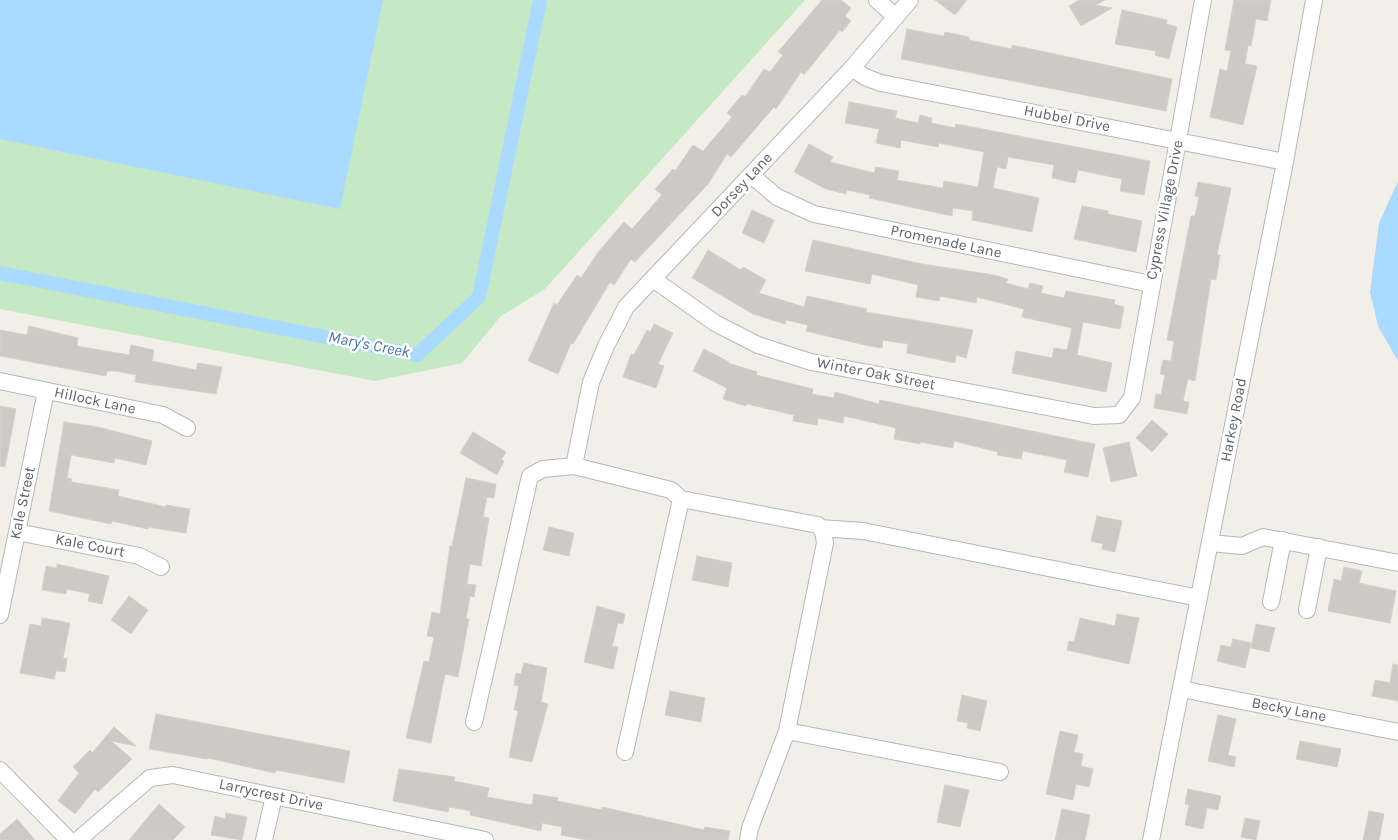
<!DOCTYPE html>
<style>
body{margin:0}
canvas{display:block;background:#f1efe8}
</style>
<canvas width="1398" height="840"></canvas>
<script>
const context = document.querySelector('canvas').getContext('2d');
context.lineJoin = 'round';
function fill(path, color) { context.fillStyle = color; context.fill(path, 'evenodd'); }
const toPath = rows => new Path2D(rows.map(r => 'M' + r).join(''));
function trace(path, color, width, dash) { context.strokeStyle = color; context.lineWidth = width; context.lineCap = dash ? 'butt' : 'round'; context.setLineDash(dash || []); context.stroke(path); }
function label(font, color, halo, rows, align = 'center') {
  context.font = font + ' Karla,sans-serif'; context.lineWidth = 5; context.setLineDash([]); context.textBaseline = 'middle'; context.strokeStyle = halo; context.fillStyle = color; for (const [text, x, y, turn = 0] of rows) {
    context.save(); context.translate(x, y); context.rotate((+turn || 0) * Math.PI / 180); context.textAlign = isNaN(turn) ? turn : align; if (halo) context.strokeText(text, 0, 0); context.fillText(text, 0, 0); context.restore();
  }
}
fill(toPath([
 [0,0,805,0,545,289,501,316,462,363,375,381,0,309]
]), '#c5e8c5');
fill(toPath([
 [0,0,383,0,340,209,0,139],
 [1398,181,1398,361,1378,326,1370,292,1379,223]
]), '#aadaff');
trace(toPath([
 [0,273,417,355,479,297,540,0]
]), '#aadaff', 14);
const building = toPath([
 [822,0,841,0,851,8,845,16,851,21,842,32,840,30,804,75,801,72,776,109,774,107,731,157,727,154,708,184,635,262,631,259,614,285,610,282,573,344,571,343,558,374,528,361,554,303,557,305,577,275,581,278,599,251,624,222,632,229,662,195,655,189,673,169,675,171,693,145,703,151,732,117,727,113,742,95,745,97,764,69,770,72,783,55,778,52,822,0],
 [935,0,967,0,955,15,935,0],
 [1079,0,1105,0,1096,5,1112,8,1081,26,1069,6,1079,0],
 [1234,0,1271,0,1267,21,1256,19,1251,46,1248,45,1245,64,1257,66,1243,125,1210,117,1220,69,1227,71,1231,51,1225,50,1234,0],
 [1122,10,1167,20,1166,24,1177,27,1169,59,1155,55,1156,51,1115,44,1122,10],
 [907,29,944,36,945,32,969,37,969,40,1012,49,1012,45,1172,79,1166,111,901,59,907,29],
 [849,102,897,111,895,118,918,123,920,115,932,118,931,123,955,128,956,124,1150,161,1144,195,1120,191,1122,179,1078,170,1075,183,1052,178,1054,165,1008,157,1006,169,997,167,993,188,1039,198,1032,232,972,220,973,211,953,208,952,216,869,198,870,195,847,190,846,194,826,189,794,172,809,144,833,157,830,162,874,173,876,167,899,171,897,180,943,188,944,181,978,187,984,152,939,143,938,147,901,140,900,148,876,143,879,129,845,123,849,102],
 [1198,182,1231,188,1217,255,1220,255,1216,280,1211,279,1195,381,1188,379,1183,401,1189,402,1187,414,1154,408,1156,394,1161,395,1165,375,1160,374,1163,360,1171,361,1174,341,1167,340,1191,216,1195,216,1199,197,1195,196,1198,182],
 [1082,206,1108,211,1108,214,1142,221,1136,252,1074,239,1082,206],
 [752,210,774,220,764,243,742,233,752,210],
 [813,240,922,264,994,275,1008,279,1006,283,1028,289,1030,283,1043,286,1041,293,1064,298,1066,291,1115,300,1114,304,1124,307,1120,329,1083,322,1077,355,1112,363,1106,392,1012,373,1016,351,1052,358,1054,348,1067,350,1072,328,1022,317,1024,309,977,297,976,303,940,296,939,301,916,297,918,285,872,274,870,284,805,271,813,240],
 [708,250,741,270,743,267,766,280,759,293,804,307,807,296,867,309,866,312,973,330,966,358,956,355,955,363,907,353,908,344,883,340,882,348,869,346,806,331,808,325,786,320,785,324,753,314,692,278,708,250],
 [654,324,673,333,658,364,664,366,656,388,623,377,631,354,634,355,647,330,650,332,654,324],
 [29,326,78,338,77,346,129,355,131,345,154,350,152,361,196,370,198,363,222,367,216,394,135,382,136,375,116,371,107,371,106,376,0,356,0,330,27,335,29,326],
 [704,349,729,362,728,363,757,372,756,375,813,389,812,394,834,398,835,392,879,404,880,400,1095,444,1088,477,1064,472,1067,460,1023,451,1021,459,997,455,998,452,954,441,953,448,921,442,920,444,894,439,896,428,866,421,844,416,843,423,818,418,817,425,793,421,794,415,747,404,746,406,723,399,727,388,693,371,704,349],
 [0,406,16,409,5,467,0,466,0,406],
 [1152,420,1168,434,1152,452,1136,438,1152,420],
 [64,422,98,427,152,441,146,465,115,458,114,463,71,455,67,478,72,479,71,482,119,490,118,496,166,507,166,505,190,509,186,533,148,527,148,529,112,521,111,524,49,511,64,422],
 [473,432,506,452,501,460,504,461,497,475,460,453,473,432],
 [1129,442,1137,476,1111,482,1103,448,1129,442],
 [466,478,496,484,494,498,487,497,483,517,489,518,481,566,470,564,467,584,476,585,474,597,470,596,466,619,469,619,458,677,445,674,431,743,406,738,424,661,429,662,434,637,427,636,432,612,440,614,450,546,452,546,466,478],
 [1097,516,1122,521,1115,552,1102,549,1103,544,1091,541,1097,516],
 [549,527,574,533,569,556,543,550,549,527],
 [697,556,732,563,728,587,692,580,697,556],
 [57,564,109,576,102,604,88,601,90,594,67,589,66,594,42,590,46,566,57,568,57,564],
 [1344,567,1362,571,1359,583,1396,591,1390,623,1328,611,1334,579,1341,581,1344,567],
 [129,596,148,610,131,634,111,620,129,596],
 [597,606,625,614,623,624,618,623,612,646,618,647,613,669,584,662,597,606],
 [1117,614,1139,618,1129,664,1067,650,1069,641,1074,642,1080,618,1115,626,1117,614],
 [42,618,70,623,63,658,67,659,65,672,56,671,54,679,20,673,30,624,41,626,42,618],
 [1256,624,1275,628,1269,652,1251,648,1256,624],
 [1233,639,1251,643,1245,668,1217,661,1221,645,1231,647,1233,639],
 [524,663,547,668,541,702,548,704,532,762,509,757,518,711,514,710,519,686,514,685,516,673,521,674,524,663],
 [1393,664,1398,665,1398,701,1372,696,1375,680,1390,683,1393,664],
 [670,691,705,698,701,722,665,715,670,691],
 [962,695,987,701,980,731,967,728,968,723,957,721,962,695],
 [156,714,350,751,344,783,276,770,275,773,208,758,207,759,149,749,156,714],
 [1218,715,1236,719,1228,755,1236,757,1234,767,1208,761,1218,715],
 [114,727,136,746,111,741,132,759,98,792,95,789,75,814,58,801,79,773,73,767,90,750,92,753,114,727],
 [1060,731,1078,735,1074,752,1083,754,1081,766,1093,769,1089,787,1076,784,1073,800,1046,794,1060,731],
 [1300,741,1341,749,1337,767,1296,759,1300,741],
 [399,769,455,777,454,781,489,788,487,797,532,805,534,794,558,798,557,801,602,810,602,807,704,830,705,827,730,831,728,840,587,840,561,835,562,827,542,823,541,831,470,815,471,811,449,807,448,812,393,801,399,769],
 [945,785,969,790,960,827,937,822,945,785],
 [1188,789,1221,796,1218,810,1207,808,1203,829,1185,825,1189,805,1185,804,1188,789],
 [159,804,185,827,173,840,129,840,159,804],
 [1062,809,1090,815,1085,840,1055,840,1062,809],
 [1369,811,1384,814,1379,840,1363,840,1369,811],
 [226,813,247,817,242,840,211,835,215,816,225,819,226,813],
 [1245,818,1260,821,1256,840,1241,837,1245,818],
 [17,819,35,840,0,840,0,834,17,819]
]);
fill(building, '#cccac5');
trace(building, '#d6d1c6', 1);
const minor = toPath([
 [877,0,896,17],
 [852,68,865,77,881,83,1285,162],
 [751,175,777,197,814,214,1151,284],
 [653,279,715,323,758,345,811,362,1094,416,1119,415,1132,398,1203,0],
 [0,381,163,415,187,428],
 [574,466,671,490,681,499,625,752],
 [681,499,818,525,823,531,825,543,787,731,750,828,748,840],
 [820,528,863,531,1199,598],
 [17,532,139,556,161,567],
 [1210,543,1242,546,1263,537,1398,563],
 [1271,602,1283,540],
 [1307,610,1319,547],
 [0,615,46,391],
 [1181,689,1398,732],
 [474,722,530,476,543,469,574,466,591,382,606,346,626,307,852,68,910,0],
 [787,731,1000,772],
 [0,770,69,840],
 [78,840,150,778,173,775,485,840],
 [264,840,274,796],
 [1151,840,1285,162,1314,0]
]);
trace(minor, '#b5b8bc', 18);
trace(minor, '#fff', 16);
label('15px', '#5f6368', '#fff', [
 ["Hubbel Drive",1067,119,11],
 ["Dorsey Lane",742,185,-47],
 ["Cypress Village Drive",1165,210,-79],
 ["Promenade Lane",946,242,12],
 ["Winter Oak Street",876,374,11],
 ["Hillock Lane",95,401,12],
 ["Harkey Road",1234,420,-79],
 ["Kale Street",23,503,-78],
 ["Kale Court",90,546,11],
 ["Becky Lane",1289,710,11],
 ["Larrycrest Drive",271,795,12]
]);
label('italic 16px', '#4174aa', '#fff', [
 ["Mary's Creek",369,345,11]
]);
</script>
